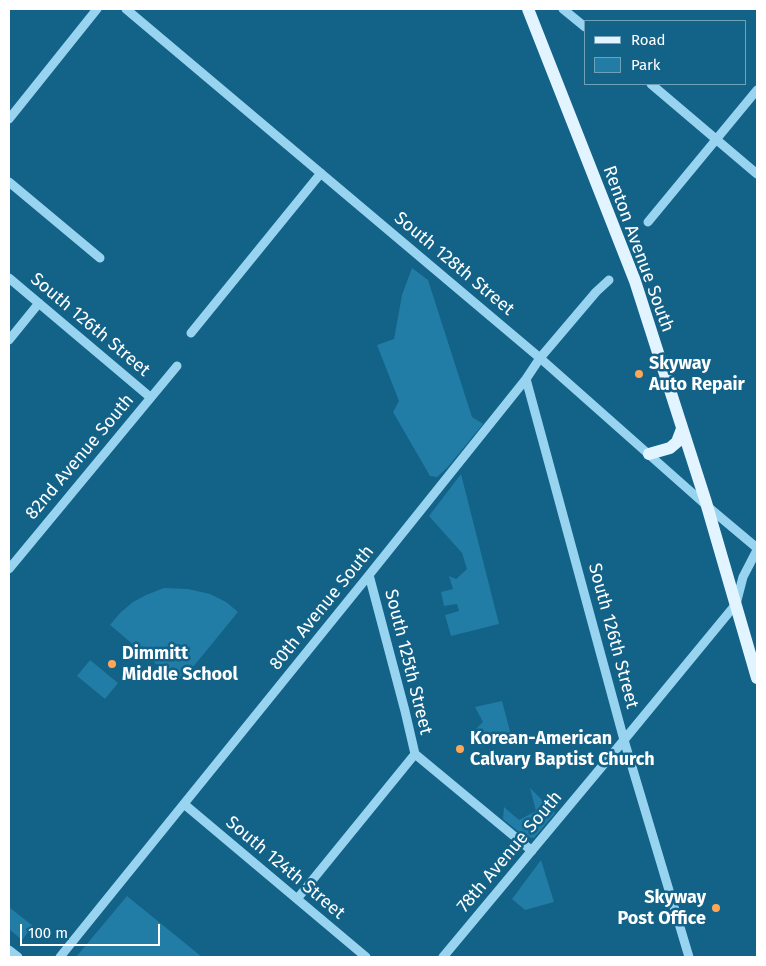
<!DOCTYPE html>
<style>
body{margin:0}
#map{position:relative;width:766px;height:966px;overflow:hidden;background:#136288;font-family:"Fira Sans",sans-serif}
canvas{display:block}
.frame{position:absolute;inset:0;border:10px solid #fff;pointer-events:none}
.legend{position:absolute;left:584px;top:20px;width:162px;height:65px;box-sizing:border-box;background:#136288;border:1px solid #71a1b8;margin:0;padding:6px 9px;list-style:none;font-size:15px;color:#fff}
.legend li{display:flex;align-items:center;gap:10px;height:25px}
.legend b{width:25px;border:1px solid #71a1b8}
.scale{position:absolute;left:20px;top:924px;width:140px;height:22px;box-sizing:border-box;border:2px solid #fff;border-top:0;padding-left:6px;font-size:15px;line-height:18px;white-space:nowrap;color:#fff;-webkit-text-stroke:4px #136288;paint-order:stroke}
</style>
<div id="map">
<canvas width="766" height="966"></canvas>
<div class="frame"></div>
<ul class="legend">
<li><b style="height:6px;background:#e1f4ff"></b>Road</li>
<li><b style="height:14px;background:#217ca6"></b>Park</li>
</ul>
<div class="scale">100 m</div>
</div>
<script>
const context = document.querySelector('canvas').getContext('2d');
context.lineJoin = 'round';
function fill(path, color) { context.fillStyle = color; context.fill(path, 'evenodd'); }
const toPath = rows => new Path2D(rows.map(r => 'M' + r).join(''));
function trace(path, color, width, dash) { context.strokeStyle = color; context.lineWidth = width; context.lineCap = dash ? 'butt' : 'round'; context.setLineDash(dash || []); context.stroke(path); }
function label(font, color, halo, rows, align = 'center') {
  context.font = font + ' "Fira Sans",sans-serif'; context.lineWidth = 5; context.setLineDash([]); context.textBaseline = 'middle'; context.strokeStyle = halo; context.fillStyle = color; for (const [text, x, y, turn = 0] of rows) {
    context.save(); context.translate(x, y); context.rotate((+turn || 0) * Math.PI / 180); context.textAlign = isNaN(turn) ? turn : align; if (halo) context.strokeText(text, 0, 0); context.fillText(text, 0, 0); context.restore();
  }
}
fill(toPath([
 [412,268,428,280,472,417,483,424,447,468,437,477,430,476,393,412,399,401,377,345,394,339,402,295],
 [461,474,499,624,451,636,445,615,459,611,457,604,444,606,441,592,453,589,449,576,456,579,467,569,462,553,429,516],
 [164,588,188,589,210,594,226,602,238,612,184,678,174,679,110,625,120,613,133,602,146,595],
 [90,660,118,683,105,699,77,676],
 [502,701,512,739,480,747,475,730,483,722,475,707],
 [530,788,555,813,534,838,525,837,503,819,504,807,519,820,536,811],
 [541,860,554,902,525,910,512,899],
 [127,896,202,957,76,957],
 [9,907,33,926,22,940,9,929]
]), '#217ca6');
trace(toPath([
 [126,9,540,358,707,506,757,548],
 [563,9,585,27],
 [651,84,757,174],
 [9,119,97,9],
 [9,182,100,258],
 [648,222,757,90],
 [9,278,150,397],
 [191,333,321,173],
 [9,340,39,303],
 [526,379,624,740,689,957],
 [9,569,177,366],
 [369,575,405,711,415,754,532,851],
 [184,804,366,957],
 [297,899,415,754],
 [9,950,18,957],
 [60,957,369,575,526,379,540,358,596,292,609,280],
 [443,957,624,740,736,604,743,577,757,550]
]), '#98d4f0', 9);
trace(toPath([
 [528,9,635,281,705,499,757,678],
 [649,454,670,448,677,442,682,429]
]), '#e1f4ff', 12);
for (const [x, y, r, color] of [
 [639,374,5,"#ffa757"],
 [112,664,5,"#ffa757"],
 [460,749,5,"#ffa757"],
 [716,908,5,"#ffa757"]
]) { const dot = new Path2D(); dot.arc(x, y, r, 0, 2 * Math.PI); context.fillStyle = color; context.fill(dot); trace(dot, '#136288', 2); }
label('18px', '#fff', '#136288', [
 ["Renton Avenue South",638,249,70],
 ["South 128th Street",454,264,40],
 ["South 126th Street",90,325,40],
 ["82nd Avenue South",80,457,-50],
 ["80th Avenue South",322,608,-51],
 ["South 126th Street",613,636,75],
 ["South 125th Street",408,662,76],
 ["78th Avenue South",510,852,-50],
 ["South 124th Street",285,868,40]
]);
label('bold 18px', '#fff', '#136288', [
 ["Skyway",649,364],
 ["Auto Repair",649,385],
 ["Dimmitt",122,654],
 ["Middle School",122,675],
 ["Korean-American",470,739],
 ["Calvary Baptist Church",470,760],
 ["Skyway",706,898,"right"],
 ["Post Office",706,919,"right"]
], 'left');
</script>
